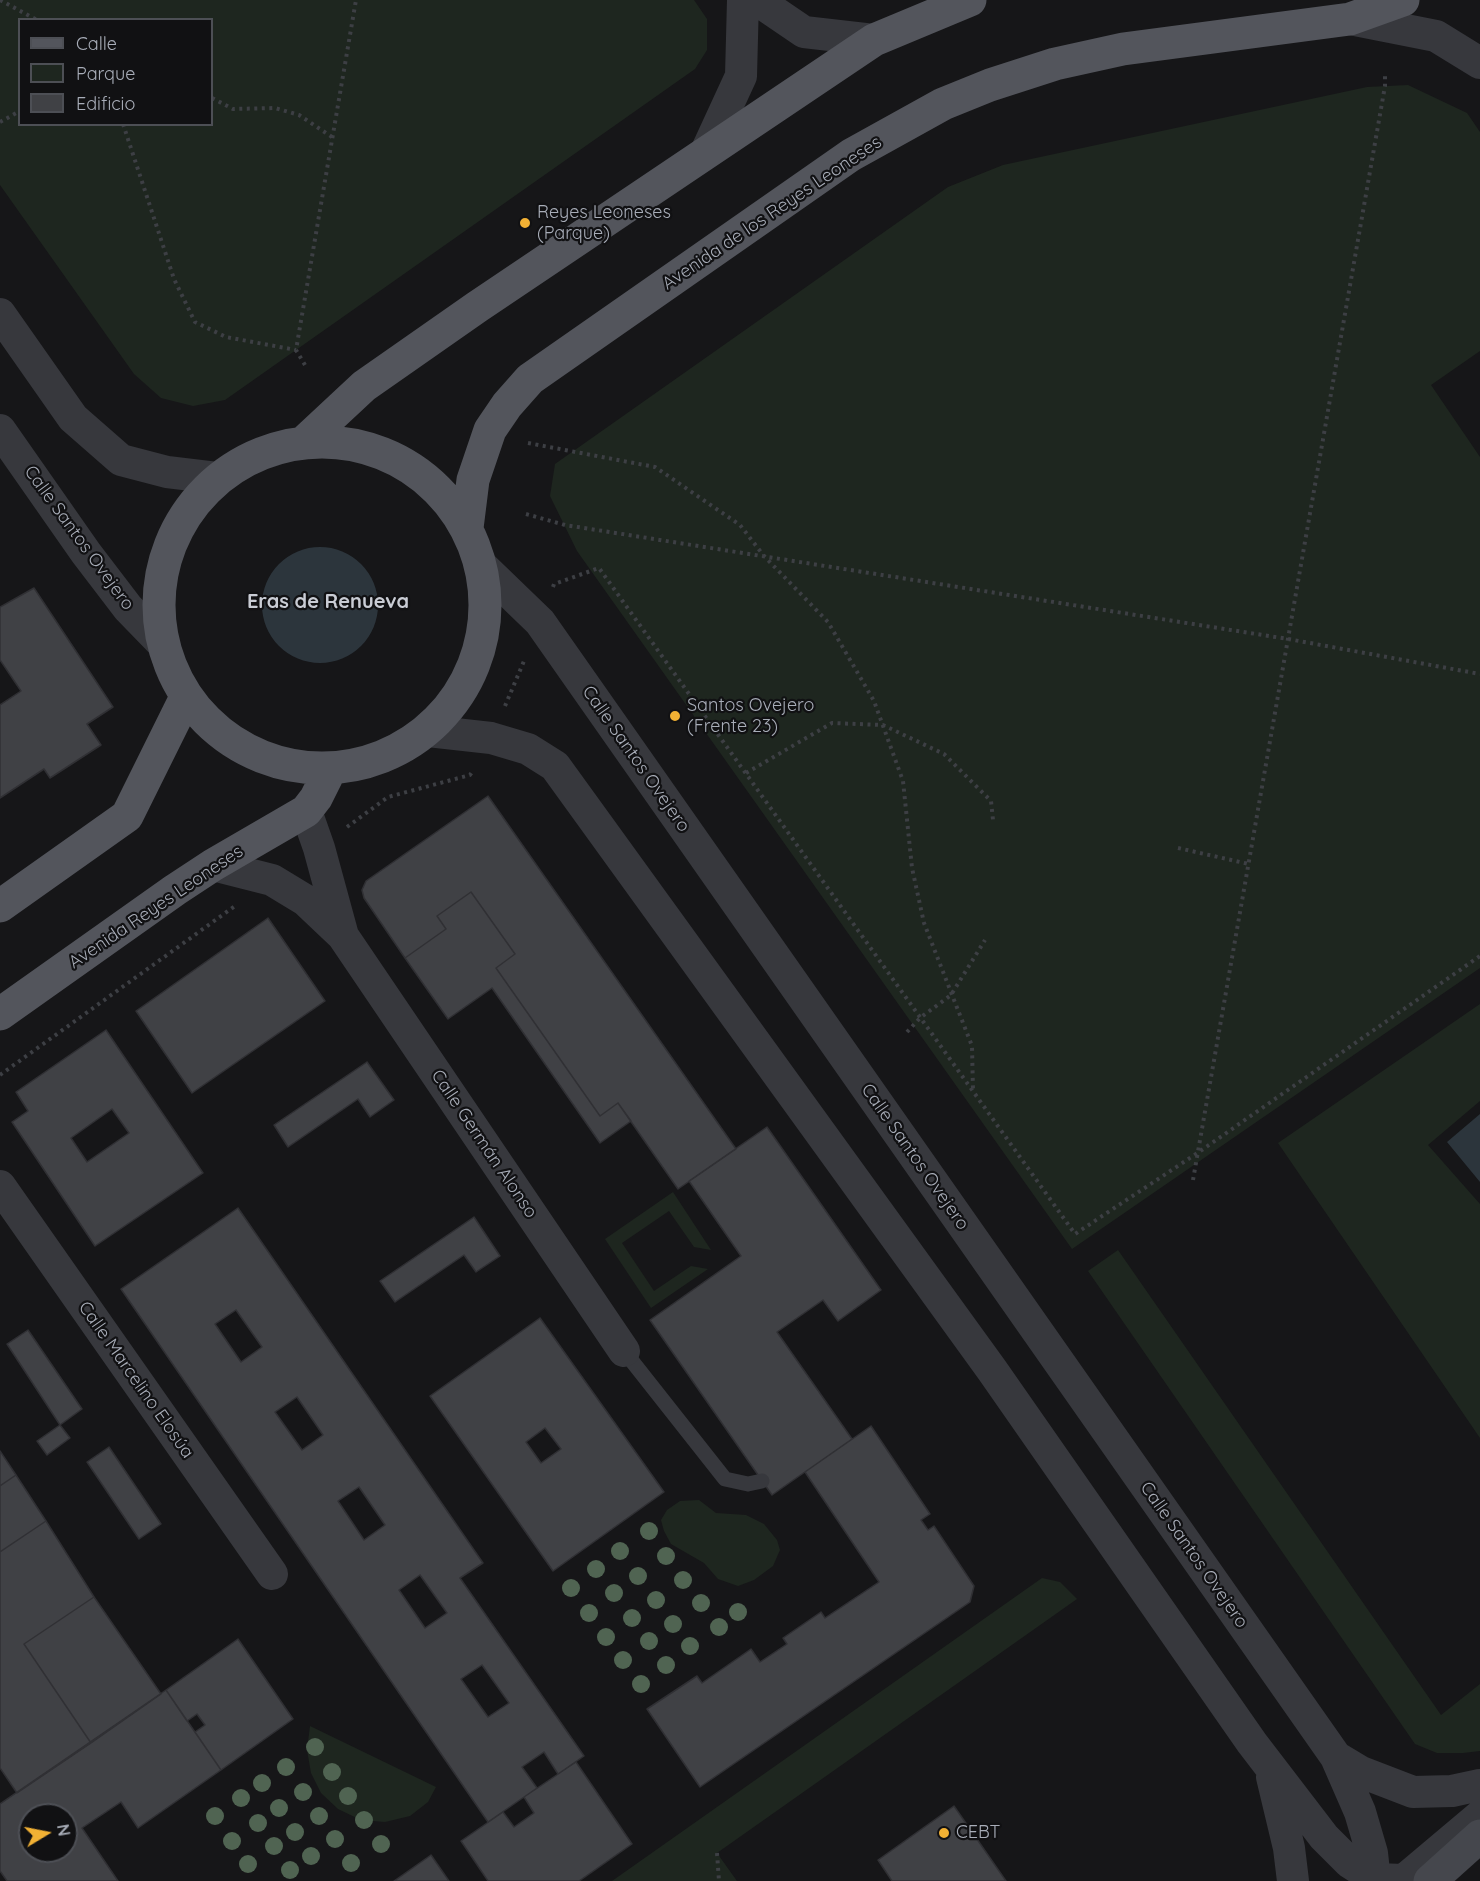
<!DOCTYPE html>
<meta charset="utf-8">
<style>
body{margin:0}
#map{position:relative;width:1480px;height:1881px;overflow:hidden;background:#161618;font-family:Quicksand,sans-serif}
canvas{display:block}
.legend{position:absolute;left:18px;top:18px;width:195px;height:108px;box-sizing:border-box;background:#111113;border:2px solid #4d4f55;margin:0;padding:8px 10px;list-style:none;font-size:18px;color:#a8adb8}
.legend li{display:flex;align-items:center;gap:12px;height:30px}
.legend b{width:30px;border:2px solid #4d4f55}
.north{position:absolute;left:18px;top:1803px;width:60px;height:60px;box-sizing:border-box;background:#111113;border:2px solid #4d4f55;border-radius:50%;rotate:80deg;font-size:16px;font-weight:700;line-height:24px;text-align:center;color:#a8adb8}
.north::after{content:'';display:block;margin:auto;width:21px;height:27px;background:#f2b134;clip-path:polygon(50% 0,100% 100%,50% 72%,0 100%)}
</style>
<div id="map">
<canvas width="1480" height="1881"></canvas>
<ul class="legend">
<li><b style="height:8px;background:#53555c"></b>Calle</li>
<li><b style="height:16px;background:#1e261f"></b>Parque</li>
<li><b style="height:16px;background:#404145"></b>Edificio</li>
</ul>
<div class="north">N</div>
</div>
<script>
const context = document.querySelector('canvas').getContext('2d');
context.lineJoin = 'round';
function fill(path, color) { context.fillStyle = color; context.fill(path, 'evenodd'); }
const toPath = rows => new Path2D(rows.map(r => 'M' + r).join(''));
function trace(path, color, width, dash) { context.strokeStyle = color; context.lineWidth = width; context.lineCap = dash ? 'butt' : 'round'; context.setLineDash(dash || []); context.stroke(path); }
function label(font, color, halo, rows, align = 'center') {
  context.font = font + ' Quicksand,sans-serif'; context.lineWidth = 4.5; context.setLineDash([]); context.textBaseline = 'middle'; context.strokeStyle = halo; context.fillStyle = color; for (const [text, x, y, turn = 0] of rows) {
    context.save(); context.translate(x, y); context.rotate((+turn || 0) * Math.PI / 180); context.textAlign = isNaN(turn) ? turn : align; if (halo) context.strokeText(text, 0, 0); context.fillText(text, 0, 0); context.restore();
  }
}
fill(toPath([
 [0,0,694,0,707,19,707,50,695,69,225,400,193,406,161,398,134,374,0,185],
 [20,20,212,20,212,124,20,124],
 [1408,85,1467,113,1480,132,1480,351,1431,385,1480,457,1480,968,1072,1249,577,551,550,496,555,464,948,187,1003,165,1367,87],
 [1480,1004,1480,1101,1428,1145,1480,1204,1480,1438,1278,1143],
 [673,1192,711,1250,694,1247,669,1211,622,1243,654,1291,691,1266,708,1269,651,1308,605,1239],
 [1118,1250,1441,1715,1480,1684,1480,1751,1463,1753,1437,1753,1415,1744,1088,1271],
 [699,1500,716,1513,746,1515,764,1524,777,1540,780,1550,773,1566,754,1580,738,1586,718,1579,704,1563,671,1544,664,1531,661,1520,667,1510,680,1501],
 [1042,1578,1060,1582,1077,1599,717,1853,737,1881,612,1881],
 [310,1726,436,1787,428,1802,410,1816,385,1822,361,1820,338,1809,321,1793,311,1773,307,1750]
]), '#1e261f');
fill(toPath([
 '262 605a58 58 0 1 1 116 0a58 58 0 1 1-116 0Z',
 [1480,1114,1480,1182,1447,1142]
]), '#2c353c');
const building = toPath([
 [34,588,113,707,87,724,101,745,50,778,44,769,0,798,0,705,21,691,0,660,0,607,34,588],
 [488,796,736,1149,678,1189,618,1103,600,1116,496,968,515,954,471,892,437,916,446,929,405,958,364,898,362,890,366,881,488,796],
 [471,892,515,954,496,968,600,1116,618,1103,631,1121,600,1143,492,988,448,1019,405,958,446,929,437,916,471,892],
 [268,918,325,1001,192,1093,136,1011,268,918],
 [106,1030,203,1173,95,1246,12,1122,28,1111,16,1092,106,1030],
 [112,1109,129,1133,87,1162,71,1138,112,1109],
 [367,1062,394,1100,370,1117,358,1099,288,1147,274,1125,367,1062],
 [767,1127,881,1290,838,1321,823,1300,777,1332,852,1439,772,1495,650,1320,741,1256,689,1181,767,1127],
 [238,1208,483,1563,460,1578,584,1756,558,1774,544,1752,522,1767,537,1788,488,1822,121,1289,238,1208],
 [236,1310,262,1347,241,1362,215,1324,236,1310],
 [297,1397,323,1435,302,1450,275,1412,297,1397],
 [359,1487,385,1525,364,1540,338,1501,359,1487],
 [420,1575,447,1613,425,1628,399,1590,420,1575],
 [482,1665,509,1703,488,1717,461,1679,482,1665],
 [474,1217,500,1256,476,1272,464,1255,395,1302,380,1281,474,1217],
 [540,1318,664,1492,553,1571,430,1396,540,1318],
 [545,1428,561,1449,541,1463,526,1442,545,1428],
 [28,1330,82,1409,60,1425,7,1344,28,1330],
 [60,1425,70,1438,47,1455,37,1441,60,1425],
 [871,1426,930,1514,921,1520,928,1530,934,1526,974,1586,970,1602,700,1787,647,1709,697,1676,702,1683,751,1649,760,1662,787,1644,783,1638,821,1612,825,1618,879,1582,805,1472,871,1426],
 [109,1447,161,1524,139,1539,87,1462,109,1447],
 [0,1451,16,1475,0,1486,0,1451],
 [16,1475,46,1521,0,1552,0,1486,16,1475],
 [46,1521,94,1597,24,1644,91,1743,17,1793,0,1768,0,1552,46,1521],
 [94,1597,161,1694,91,1743,24,1644,94,1597],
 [238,1639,293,1719,221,1770,195,1732,205,1725,197,1714,187,1721,166,1690,238,1639],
 [166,1690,221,1770,138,1828,121,1802,82,1828,118,1881,7,1881,0,1871,0,1804,166,1690],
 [30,1815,66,1815,66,1851,30,1851,30,1815],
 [576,1762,632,1844,579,1881,488,1881,461,1841,503,1812,514,1827,534,1813,524,1797,576,1762],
 [954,1806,1006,1881,892,1881,878,1860,954,1806],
 [431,1855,449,1881,394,1881,431,1855]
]);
fill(building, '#404145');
trace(building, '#303034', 1.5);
trace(toPath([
 [0,0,37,20],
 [212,98,233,109,275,108,299,115,332,137],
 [0,122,20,111],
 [123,124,174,279,195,322,226,337,296,350],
 [305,365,296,350,356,0],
 [528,443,655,467,740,525,764,556,828,622,874,701,903,781,912,868,924,923,972,1046,973,1091],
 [526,514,565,525,1288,639,1480,674],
 [553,587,554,584,599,568,1075,1234,1199,1152,1480,956],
 [505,706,524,661],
 [746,773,832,723,883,725,944,754,991,801,993,820],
 [347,827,388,797,470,775,472,772],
 [1178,848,1249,864],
 [907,1032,920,1018,951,995,985,940],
 [0,1075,235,906],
 [1193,1180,1385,86,1385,74],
 [717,1853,719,1881]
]), '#3d3f44', 4, [3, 4.5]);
trace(toPath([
 [624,1351,725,1479,748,1484,762,1481]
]), '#37383d', 15);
trace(toPath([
 [757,0,804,32,874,40],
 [1350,19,1436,36,1480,63],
 [706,152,741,76,743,0],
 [0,314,73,418,121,460,167,472,217,478],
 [0,430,86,553,128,608,162,643],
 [482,566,540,622,1336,1757,1360,1812,1372,1853,1375,1881],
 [428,731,491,738,528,749,555,766,992,1370,1252,1743,1324,1837,1349,1862,1375,1879,1404,1880,1480,1816],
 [306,811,319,848,343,936],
 [213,865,272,880,305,900,343,936,624,1351],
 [0,1186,272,1574],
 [1336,1757,1361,1772,1413,1792,1452,1791,1480,1785],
 [1272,1777,1289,1848,1293,1881]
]), '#37383d', 32);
trace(toPath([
 [1430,1881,1480,1836]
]), '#45474d', 33);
trace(toPath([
 [305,441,364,386,477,307,874,40,970,0],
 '159 605a163 163 0 1 1 326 0a163 163 0 1 1-326 0Z',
 [467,528,473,480,490,430,507,405,530,379,851,155,943,104,990,85,1055,64,1123,49,1350,19,1403,0],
 [0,906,127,816,186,697],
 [0,1014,175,890,213,865,306,811,316,798,330,770]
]), '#53555c', 33);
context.fillStyle = '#506452';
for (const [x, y] of [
 [649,1531],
 [620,1551],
 [666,1556],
 [596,1569],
 [638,1576],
 [683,1580],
 [571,1588],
 [614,1593],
 [656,1600],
 [701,1603],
 [738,1612],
 [589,1613],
 [632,1618],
 [673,1624],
 [719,1627],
 [606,1637],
 [649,1641],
 [690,1646],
 [623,1660],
 [666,1665],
 [641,1684],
 [315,1747],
 [286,1767],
 [332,1772],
 [262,1783],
 [303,1792],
 [348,1796],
 [241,1798],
 [279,1808],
 [215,1816],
 [319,1816],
 [364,1820],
 [258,1823],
 [295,1832],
 [335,1839],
 [232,1841],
 [381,1844],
 [274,1846],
 [311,1856],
 [351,1863],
 [248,1864],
 [290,1870]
]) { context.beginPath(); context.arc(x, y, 9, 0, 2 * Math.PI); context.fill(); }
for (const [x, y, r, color] of [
 [525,223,6,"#f2b134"],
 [675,716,6,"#f2b134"],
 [944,1833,6,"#f2b134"]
]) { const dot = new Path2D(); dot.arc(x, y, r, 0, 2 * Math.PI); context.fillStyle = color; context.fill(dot); trace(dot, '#111113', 2); }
label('18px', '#a8adb8', '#111113', [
 ["Reyes Leoneses",537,213],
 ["(Parque)",537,234],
 ["Santos Ovejero",687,706],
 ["(Frente 23)",687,727],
 ["CEBT",956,1833]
], 'left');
label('18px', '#a8adb8', '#111113', [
 ["Avenida de los Reyes Leoneses",772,213,-34],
 ["Calle Santos Ovejero",79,538,54],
 ["Calle Santos Ovejero",636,759,55],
 ["Avenida Reyes Leoneses",156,907,-34],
 ["Calle Germán Alonso",484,1144,56],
 ["Calle Santos Ovejero",915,1157,55],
 ["Calle Marcelino Elosúa",136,1380,55],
 ["Calle Santos Ovejero",1194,1555,55]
]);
label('bold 20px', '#c9ccd4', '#111113', [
 ["Eras de Renueva",328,602]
]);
</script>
